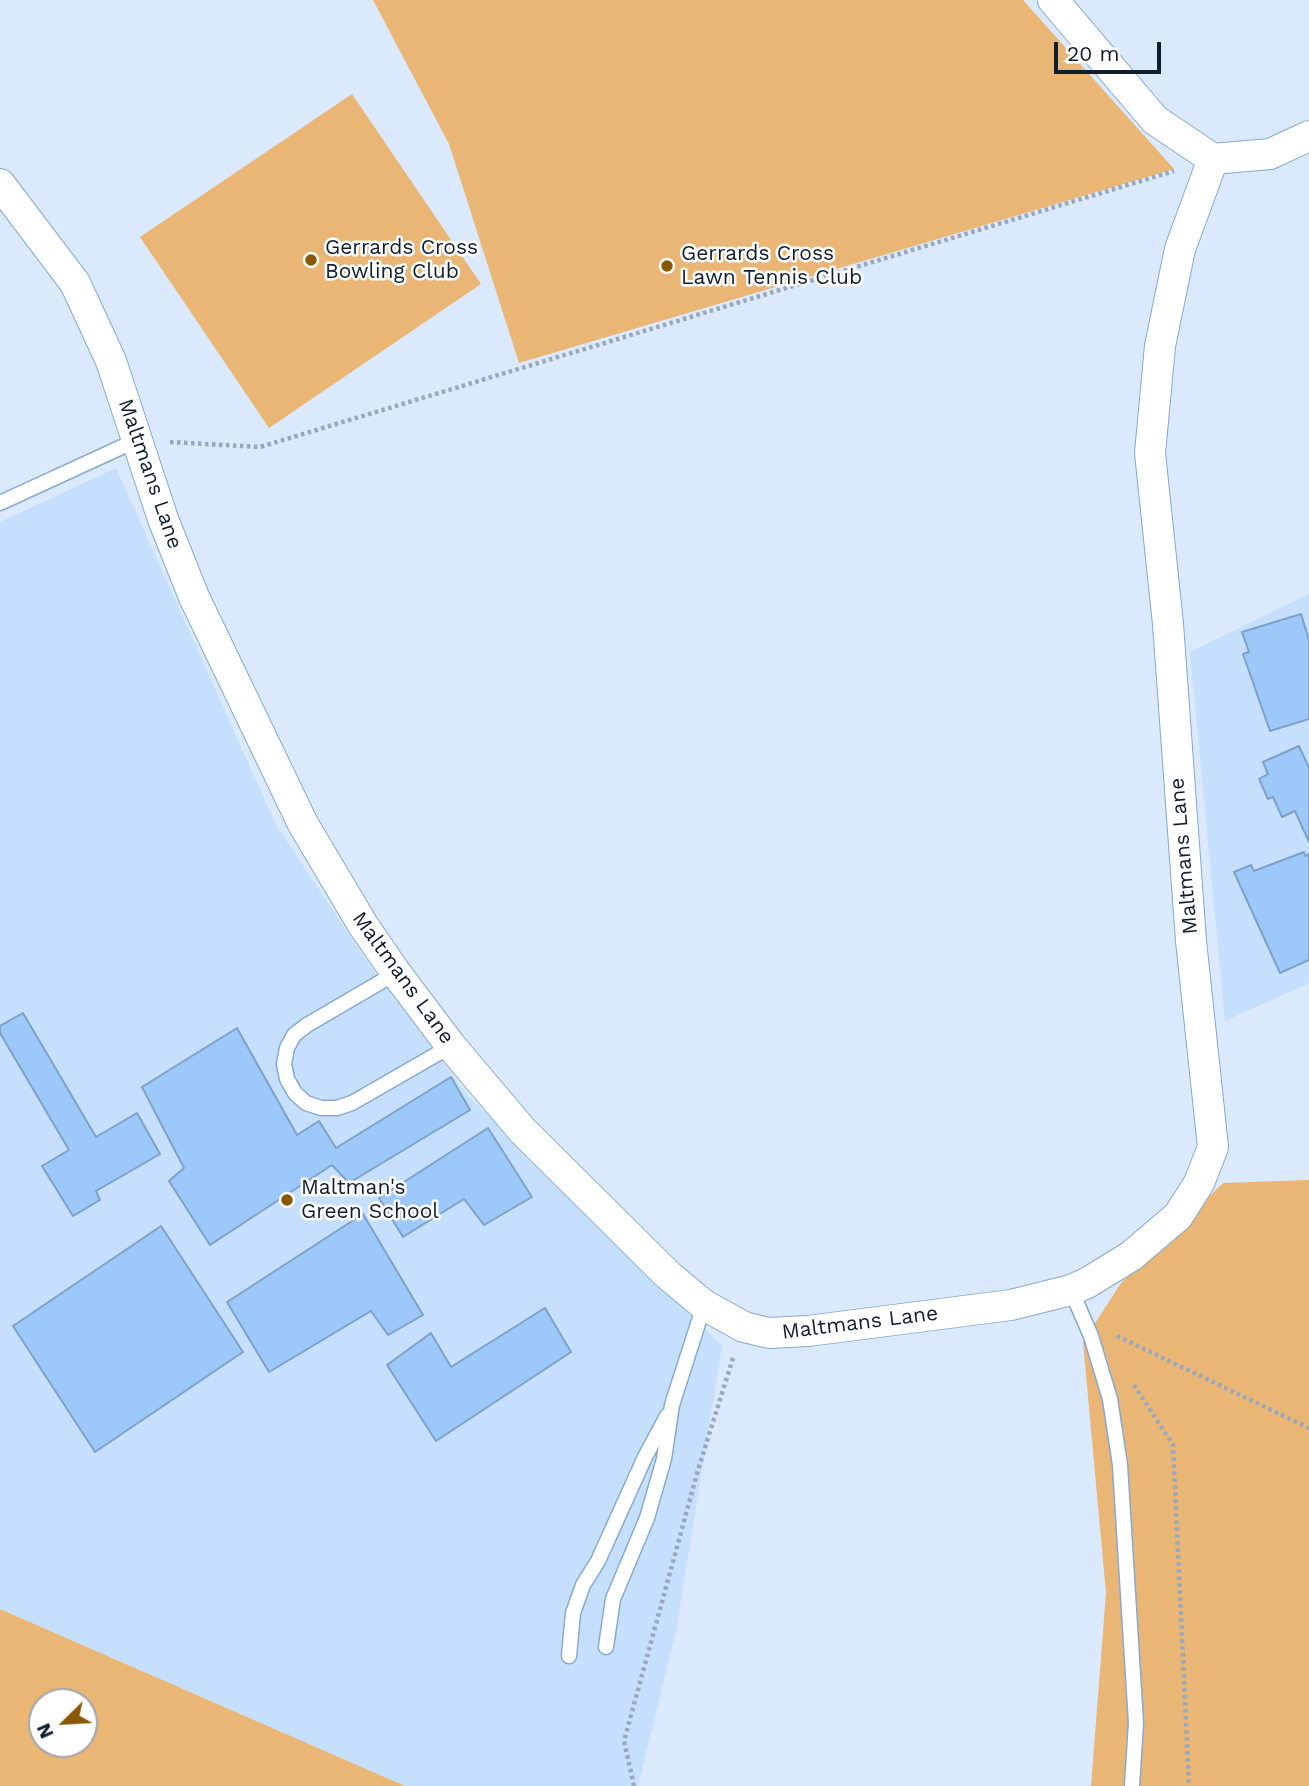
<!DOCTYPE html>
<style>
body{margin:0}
#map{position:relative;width:1309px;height:1786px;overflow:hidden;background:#dae9fb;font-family:"Work Sans",sans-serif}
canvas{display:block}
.north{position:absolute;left:28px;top:1688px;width:70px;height:70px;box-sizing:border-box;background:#fff;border:2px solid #9fa5ab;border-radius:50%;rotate:246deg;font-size:19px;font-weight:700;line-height:28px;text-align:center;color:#0f1d2c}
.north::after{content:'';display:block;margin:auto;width:24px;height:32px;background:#8a5801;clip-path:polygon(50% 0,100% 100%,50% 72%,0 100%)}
.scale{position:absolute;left:1054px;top:42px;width:107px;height:32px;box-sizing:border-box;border:4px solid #0f1d2c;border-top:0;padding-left:9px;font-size:21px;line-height:24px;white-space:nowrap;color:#0f1d2c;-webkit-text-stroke:5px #fff;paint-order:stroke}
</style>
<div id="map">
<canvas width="1309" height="1786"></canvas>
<div class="north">N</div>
<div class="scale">20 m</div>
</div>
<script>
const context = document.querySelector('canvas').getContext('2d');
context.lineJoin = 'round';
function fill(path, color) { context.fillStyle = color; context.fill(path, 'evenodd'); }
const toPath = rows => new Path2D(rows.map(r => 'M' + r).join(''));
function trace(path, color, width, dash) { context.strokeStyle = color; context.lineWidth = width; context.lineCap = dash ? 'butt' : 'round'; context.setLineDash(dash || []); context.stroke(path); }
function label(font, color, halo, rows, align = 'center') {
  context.font = font + ' "Work Sans",sans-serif'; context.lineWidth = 5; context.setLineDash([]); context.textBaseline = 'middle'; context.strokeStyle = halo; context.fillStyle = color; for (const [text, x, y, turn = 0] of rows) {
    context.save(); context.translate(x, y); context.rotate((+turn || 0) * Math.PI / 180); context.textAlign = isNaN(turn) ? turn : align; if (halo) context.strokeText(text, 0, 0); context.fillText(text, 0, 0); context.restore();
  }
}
fill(toPath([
 [116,468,276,825,366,960,468,1096,722,1346,676,1631,638,1786,405,1786,0,1609,0,522],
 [1309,594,1309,983,1225,1021,1190,652]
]), '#c6dffc');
fill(toPath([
 [373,0,1023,0,1174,169,519,363,449,144],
 [352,94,481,284,269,428,140,237],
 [1309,1180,1309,1786,1091,1786,1106,1593,1083,1342,1121,1283,1223,1183],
 [0,1609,405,1786,0,1786],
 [42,1702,84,1702,84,1744,42,1744]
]), '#eab675');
const building = toPath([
 [1301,614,1309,640,1309,719,1270,731,1243,654,1249,652,1242,632,1301,614],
 [1299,746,1309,768,1309,842,1295,811,1282,817,1273,797,1268,799,1259,779,1268,774,1263,762,1299,746],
 [1304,852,1305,856,1309,854,1309,960,1280,973,1234,872,1251,865,1254,871,1304,852],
 [23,1013,96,1137,137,1113,160,1154,96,1191,100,1200,73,1216,42,1166,69,1150,0,1033,0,1026,23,1013],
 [237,1028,297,1135,319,1121,336,1148,451,1077,470,1110,349,1183,332,1165,210,1245,169,1181,184,1168,142,1087,237,1028],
 [488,1128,532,1197,484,1225,464,1199,403,1237,379,1198,488,1128],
 [363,1214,423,1315,388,1335,371,1311,269,1372,227,1302,363,1214],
 [161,1226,243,1352,95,1452,13,1326,161,1226],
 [545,1308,571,1352,436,1441,387,1365,431,1333,451,1367,545,1308]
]);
fill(building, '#9dc9fa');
trace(building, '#7da1c9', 2);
const service = toPath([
 [0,503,137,440],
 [396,973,307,1025,294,1035,287,1048,284,1064,287,1079,295,1093,306,1103,321,1108,337,1108,352,1103,451,1046],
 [1071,1290,1091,1336,1110,1399,1120,1465,1136,1723,1132,1786],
 [606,1647,613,1599,647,1518,664,1459,672,1405,704,1305],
 [569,1656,573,1613,583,1585,598,1561,645,1457,667,1416]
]);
const minor = toPath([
 [1053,0,1155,120,1213,159,1270,154,1309,136],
 [0,184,75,283,111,361,163,519,194,597,303,824,363,925,396,973,451,1046,522,1130,668,1275,704,1305,744,1327,769,1333,808,1331,1011,1305,1071,1290,1087,1283,1131,1256,1178,1216,1199,1183,1213,1147,1191,941,1168,624,1150,453,1160,346,1180,249,1213,159]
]);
trace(service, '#85a9d1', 17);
trace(minor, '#85a9d1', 32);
trace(toPath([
 [170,442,260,447,1174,171],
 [1117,1336,1309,1428],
 [1134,1385,1173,1445,1189,1786],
 [634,1786,624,1741,698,1470,733,1358]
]), '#99a7b8', 4.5, [3.5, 3.5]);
trace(service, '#fff', 14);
trace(minor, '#fff', 30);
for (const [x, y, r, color] of [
 [311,260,7,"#8a5801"],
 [667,266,7,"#8a5801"],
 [287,1200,7,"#8a5801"]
]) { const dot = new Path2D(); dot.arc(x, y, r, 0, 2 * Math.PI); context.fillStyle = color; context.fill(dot); trace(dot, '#fff', 2.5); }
label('21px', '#0f1d2c', '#fff', [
 ["Gerrards Cross",325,248],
 ["Bowling Club",325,272],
 ["Gerrards Cross",681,254],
 ["Lawn Tennis Club",681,278],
 ["Maltman's",301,1188],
 ["Green School",301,1212]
], 'left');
label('21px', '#0f1d2c', '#fff', [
 ["Maltmans Lane",150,474,71],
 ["Maltmans Lane",1184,856,-95],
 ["Maltmans Lane",403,978,54],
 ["Maltmans Lane",860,1323,-7]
]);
</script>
